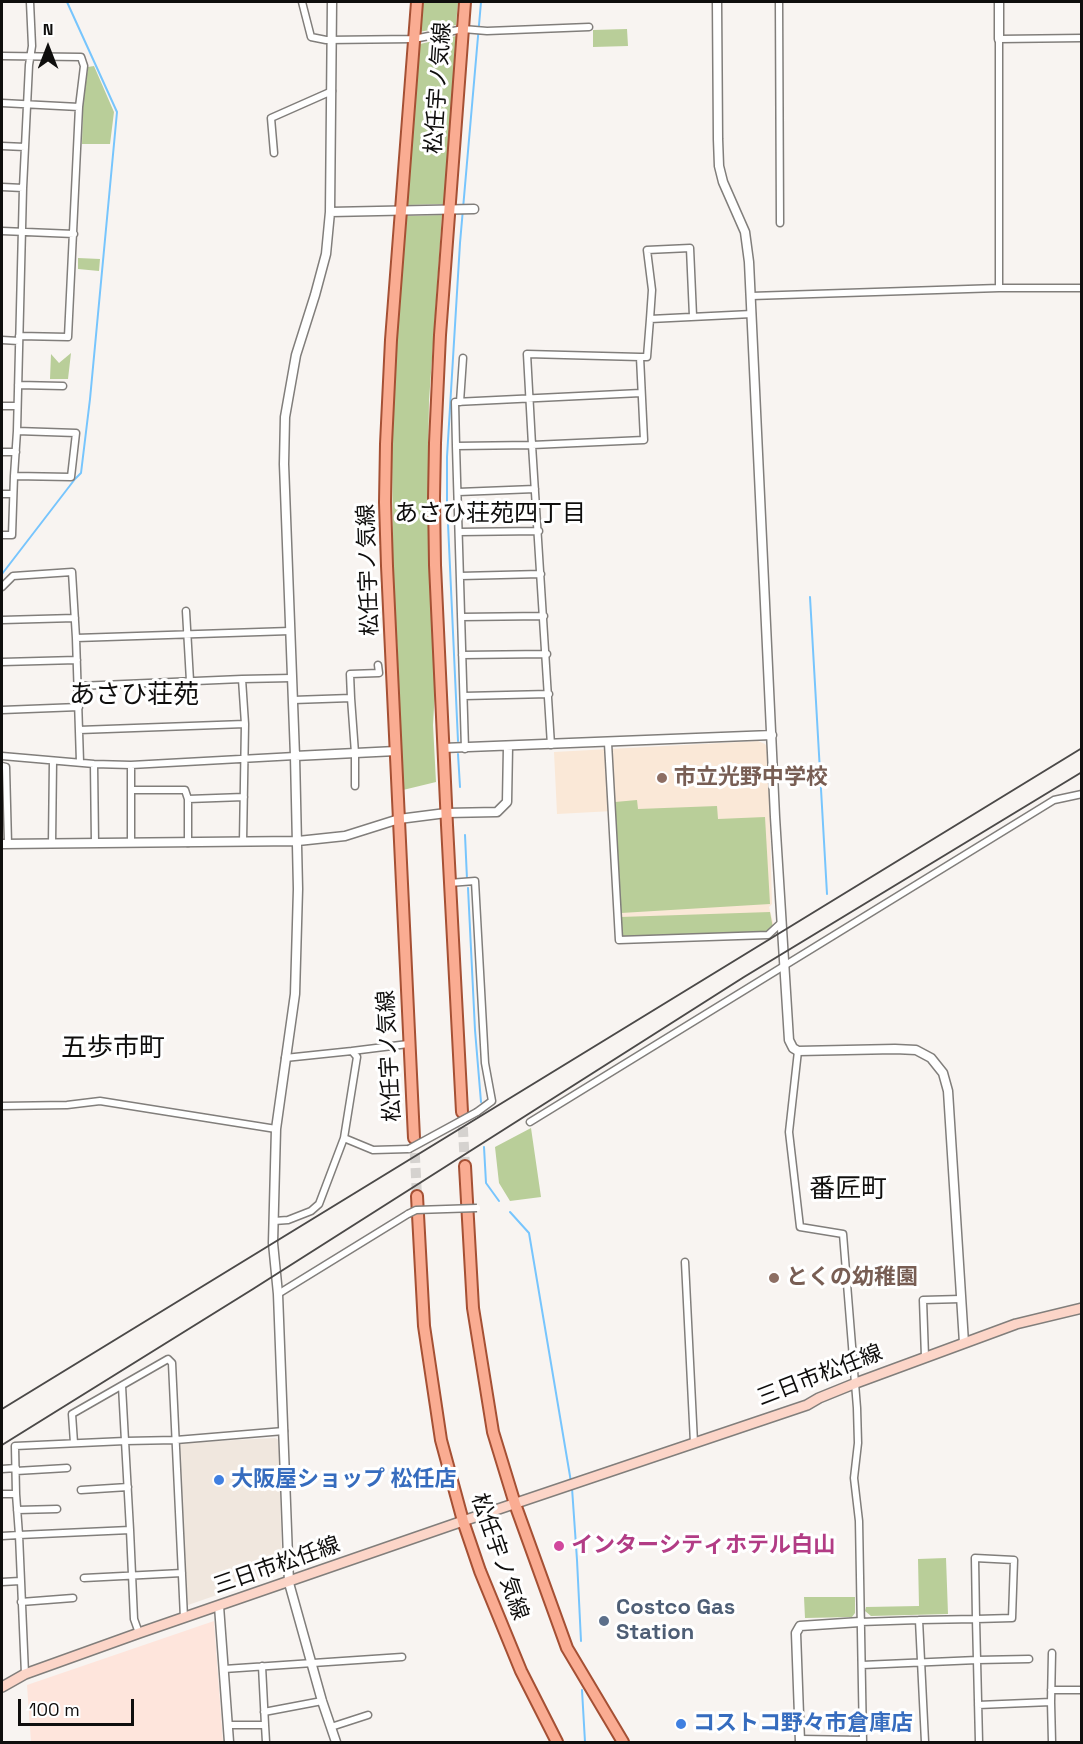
<!DOCTYPE html>
<meta charset="utf-8">
<style>
body{margin:0}
#map{position:relative;width:1083px;height:1744px;overflow:hidden;background:#f8f4f1;font-family:"Space Grotesk",sans-serif}
canvas{display:block}
.frame{position:absolute;inset:0;border:3px solid #0f0e0d;pointer-events:none}
.north{position:absolute;left:18px;top:18px;width:60px;height:60px;-webkit-text-stroke:4px #fff;paint-order:stroke;rotate:0deg;font-size:16px;font-weight:700;line-height:24px;text-align:center;color:#0f0e0d}
.north::after{content:'';display:block;margin:auto;width:21px;height:27px;background:#0f0e0d;clip-path:polygon(50% 0,100% 100%,50% 72%,0 100%)}
.scale{position:absolute;left:18px;top:1699px;width:116px;height:27px;box-sizing:border-box;border:3px solid #0f0e0d;border-top:0;padding-left:8px;font-size:18px;line-height:21px;white-space:nowrap;color:#0f0e0d;-webkit-text-stroke:4px #fff;paint-order:stroke}
</style>
<div id="map">
<canvas width="1083" height="1744"></canvas>
<div class="frame"></div>
<div class="north">N</div>
<div class="scale">100 m</div>
</div>
<script>
const context = document.querySelector('canvas').getContext('2d');
context.lineJoin = 'round';
function fill(path, color) { context.fillStyle = color; context.fill(path, 'evenodd'); }
const toPath = rows => new Path2D(rows.map(r => 'M' + r).join(''));
function trace(path, color, width, dash) { context.strokeStyle = color; context.lineWidth = width; context.lineCap = dash ? 'butt' : 'round'; context.setLineDash(dash || []); context.stroke(path); }
function label(font, color, halo, rows, align = 'center') {
  context.font = font + ' "Space Grotesk","Noto Sans JP",sans-serif'; context.lineWidth = 6; context.setLineDash([]); context.textBaseline = 'middle'; context.strokeStyle = halo; context.fillStyle = color; for (const [text, x, y, turn = 0] of rows) {
    context.save(); context.translate(x, y); context.rotate((+turn || 0) * Math.PI / 180); context.textAlign = isNaN(turn) ? turn : align; if (halo) context.strokeText(text, 0, 0); context.fillText(text, 0, 0); context.restore();
  }
}
fill(toPath([
 [275,1438,279,1440,282,1569,275,1575,188,1605,178,1443]
]), '#f0e7de');
fill(toPath([
 [214,1621,223,1742,31,1742,27,1685]
]), '#fee5dc');
fill(toPath([
 [758,741,765,744,768,748,772,904,769,907,774,926,766,931,622,936,613,811,557,814,554,752]
]), '#fae8d7');
fill(toPath([
 [421,2,458,2,456,25,419,32],
 [627,29,628,46,593,47,593,30],
 [456,36,444,204,407,205,420,44],
 [94,66,114,112,110,144,82,144,83,103,88,67],
 [442,215,429,401,428,465,430,586,435,690,433,725,436,782,403,790,397,640,393,606,392,427,396,341,406,216],
 [78,258,100,259,99,271,78,269],
 [71,353,68,379,50,379,51,354,59,363],
 [637,800,638,809,717,806,718,819,765,817,770,904,621,913,615,802],
 [770,912,773,928,764,932,625,938,621,936,620,917],
 [531,1128,541,1197,510,1201,499,1183,495,1147],
 [946,1558,948,1614,871,1616,865,1611,866,1607,919,1606,918,1559],
 [804,1597,855,1597,855,1613,852,1617,805,1618]
]), '#b9ce99');
trace(toPath([
 [2,574,75,479,81,473,90,399,117,112,67,2],
 [810,597,827,894],
 [458,741,447,502,447,457,460,243,481,2],
 [458,754,460,787],
 [465,835,467,879],
 [468,888,475,1030,481,1102],
 [484,1147,486,1183,499,1201],
 [510,1212,529,1233,571,1482],
 [572,1488,577,1560,581,1641],
 [582,1690,585,1742]
]), '#77c5fd', 2);
trace(toPath([
 [462,1112,465,1166],
 [414,1138,417,1196]
]), '#d5d2cf', 10, [10, 5]);
const minor = toPath([
 [302,2,311,37,326,40,414,39,463,29,487,31,589,27],
 [779,2,780,223],
 [2,56,81,57,84,66,79,107,68,337,19,336],
 [2,103,79,107],
 [2,146,25,147],
 [274,153,271,118,332,91],
 [2,187,23,188],
 [2,231,74,234],
 [999,288,1082,288],
 [751,296,999,288,999,39,1082,38],
 [650,319,652,290,647,250,690,248,693,316],
 [2,340,19,341],
 [18,385,63,386],
 [460,402,463,358],
 [2,406,17,406],
 [456,446,455,402,641,393],
 [2,452,16,452],
 [14,476,17,431],
 [458,492,535,489],
 [2,494,13,494],
 [459,532,539,531],
 [2,535,12,535,14,476,71,477,76,433,17,431,23,188,29,65,32,46,30,2],
 [460,576,541,574],
 [2,587,13,576,72,572,76,638],
 [186,611,190,681],
 [461,617,544,616],
 [2,620,75,618],
 [462,655,547,654],
 [2,662,77,660],
 [242,679,292,678],
 [78,686,242,679,245,724,243,842],
 [464,696,549,694],
 [351,698,350,674,379,673,378,665],
 [293,700,351,698,355,753,355,786],
 [2,710,79,707],
 [79,730,245,724],
 [608,743,619,940,768,935,782,922],
 [551,745,532,445,644,440,640,357,647,357,650,319,752,314],
 [465,749,456,446,532,445,527,354,640,357],
 [2,756,94,764,131,765,295,756],
 [80,762,76,638,290,631],
 [94,764,95,843],
 [2,766,6,767,8,844],
 [131,790,185,790,188,799,188,843],
 [188,799,244,797],
 [131,843,131,765],
 [52,844,53,761],
 [449,883,475,881,485,1063,492,1101,477,1112],
 [352,1051,408,1044],
 [798,1051,789,1132,800,1227,843,1234,857,1408,858,1443,854,1478,859,1521,863,1742],
 [2,1106,67,1105,100,1101,276,1129],
 [530,1122,1054,800,1082,794],
 [344,1138,373,1150,409,1149],
 [274,1221,288,1220,311,1211,319,1204,344,1138,357,1057,352,1051,285,1058],
 [685,1262,694,1443],
 [278,1294,408,1214],
 [925,1357,923,1300,961,1299],
 [74,1443,72,1414,168,1359,172,1363,184,1618],
 [2,1469,16,1468],
 [16,1471,67,1468],
 [81,1490,128,1487],
 [2,1494,16,1494,19,1535,130,1530,125,1441,176,1440,284,1431],
 [16,1494,15,1446,125,1441,122,1386],
 [17,1510,57,1509],
 [130,1530,134,1619,139,1633],
 [2,1536,19,1535,25,1674],
 [84,1578,182,1573],
 [2,1582,20,1581],
 [21,1602,73,1598],
 [919,1620,925,1742],
 [860,1622,919,1620,976,1619,1012,1618,1014,1560,975,1558,976,1619,977,1660,1029,1659],
 [862,1665,977,1660,979,1742],
 [262,1666,265,1725],
 [224,1669,402,1657],
 [1051,1690,1082,1690],
 [1051,1702,1052,1742],
 [978,1705,1051,1702,1052,1653],
 [264,1712,322,1701],
 [228,1725,265,1725,266,1742],
 [331,1727,368,1715],
 [800,1739,863,1740]
]);
const tertiary = toPath([
 [332,2,330,212,326,254,315,295,296,355,285,417,284,464,295,756,298,889,295,994,276,1129,273,1243,278,1294,289,1583,322,1701,336,1742],
 [717,2,718,139,719,166,723,182,745,232,749,262,775,817,789,1040,793,1048,798,1051,895,1049,916,1050,931,1058,943,1073,948,1091,964,1343],
 [999,39,999,2],
 [330,212,474,209],
 [443,748,772,735],
 [295,756,396,751],
 [2,844,298,841,345,836,399,819,446,813,497,812,507,802,508,747],
 [219,1606,229,1742],
 [800,1742,796,1633,800,1626,860,1622]
]);
const secondary = toPath([
 [2,1687,25,1674,139,1633,463,1521,807,1405,819,1398,856,1383,1016,1324,1082,1308]
]);
const primary = toPath([
 [462,1112,447,825,435,565,434,498,435,443,440,335,465,2],
 [414,1138,387,566,385,502,386,444,391,340,417,2],
 [465,1166,473,1308,493,1432,515,1504,567,1648,623,1742],
 [417,1196,424,1326,441,1440,463,1521,480,1571,521,1671,557,1742]
]);
trace(minor, '#817e7b', 9);
trace(tertiary, '#817e7b', 11);
trace(secondary, '#817e7b', 12);
trace(primary, '#a55034', 14);
trace(minor, '#fff', 6);
trace(tertiary, '#fff', 8);
trace(secondary, '#fcd5c8', 9);
trace(primary, '#faac92', 10);
trace(toPath([
 [2,1409,1082,748],
 [2,1445,253,1289,744,977,1082,772]
]), '#4b4948', 2);
const minorBridge = toPath([
 [409,1149,477,1112],
 [408,1214,416,1210,477,1208]
]);
trace(minorBridge, '#817e7b', 9, []);
trace(minorBridge, '#fff', 6);
for (const [x, y, r, color] of [
 [662,778,6,"#8d6e63"],
 [774,1278,6,"#8d6e63"],
 [219,1480,6,"#3f7fe0"],
 [559,1546,6,"#d1479c"],
 [604,1621,6,"#5c6f8a"],
 [681,1724,6,"#3f7fe0"]
]) { const dot = new Path2D(); dot.arc(x, y, r, 0, 2 * Math.PI); context.fillStyle = color; context.fill(dot); trace(dot, '#fff', 2); }
label('22px', '#0f0e0d', '#fff', [
 ["松任宇ノ気線",439,88,-86],
 ["松任宇ノ気線",369,570,-92],
 ["松任宇ノ気線",390,1056,-93],
 ["三日市松任線",820,1376,-21],
 ["松任宇ノ気線",499,1557,71],
 ["三日市松任線",277,1566,-19]
]);
label('bold 22px', '#785e54', '#fff', [
 ["市立光野中学校",674,778],
 ["とくの幼稚園",786,1278]
], 'left');
label('bold 22px', '#366cbe', '#fff', [
 ["大阪屋ショップ 松任店",231,1480],
 ["コストコ野々市倉庫店",693,1724]
], 'left');
label('bold 22px', '#b23c85', '#fff', [
 ["インターシティホテル白山",571,1546]
], 'left');
label('bold 22px', '#4e5e75', '#fff', [
 ["Costco Gas",616,1608],
 ["Station",616,1633]
], 'left');
label('24px', '#0f0e0d', '#fff', [
 ["あさひ荘苑四丁目",490,514]
]);
label('26px', '#0f0e0d', '#fff', [
 ["あさひ荘苑",134,696],
 ["五歩市町",113,1049],
 ["番匠町",848,1190]
]);
</script>
